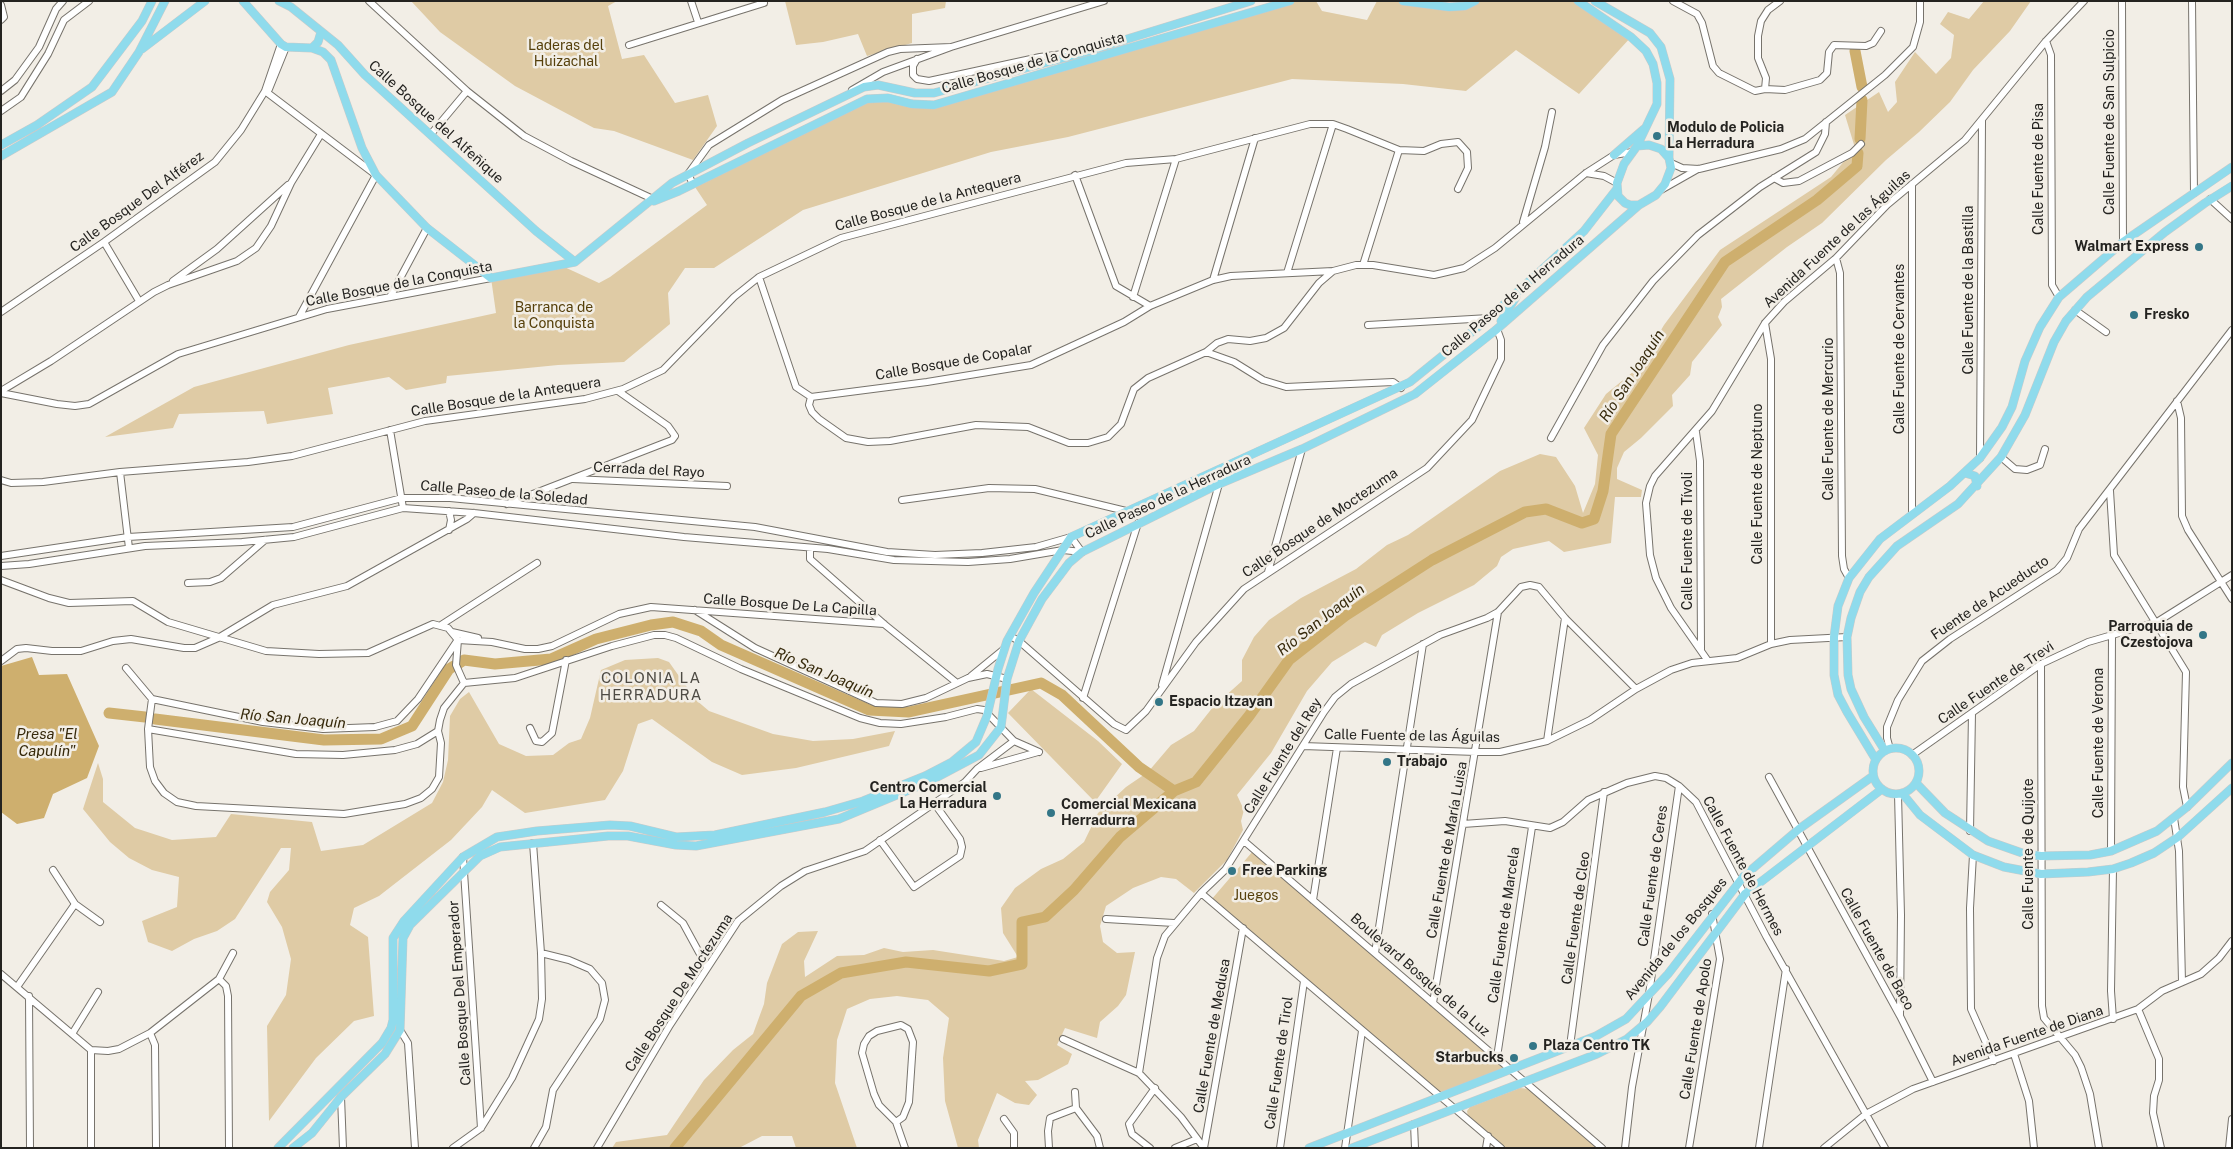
<!DOCTYPE html>
<meta charset="utf-8">
<style>
body{margin:0}
#map{position:relative;width:2233px;height:1149px;overflow:hidden;background:#f2eee6;font-family:"Public Sans",sans-serif}
canvas{display:block}
.frame{position:absolute;inset:0;border:2px solid #242320;pointer-events:none}
</style>
<div id="map">
<canvas width="2233" height="1149"></canvas>
<div class="frame"></div>
</div>
<script>
const context = document.querySelector('canvas').getContext('2d');
context.lineJoin = 'round';
function fill(path, color) { context.fillStyle = color; context.fill(path, 'evenodd'); }
const toPath = rows => new Path2D(rows.map(r => 'M' + r).join(''));
function trace(path, color, width, dash) { context.strokeStyle = color; context.lineWidth = width; context.lineCap = dash ? 'butt' : 'round'; context.setLineDash(dash || []); context.stroke(path); }
function label(font, color, halo, rows, align = 'center') {
  context.font = font + ' "Public Sans",sans-serif'; context.lineWidth = 5; context.setLineDash([]); context.textBaseline = 'middle'; context.strokeStyle = halo; context.fillStyle = color; for (const [text, x, y, turn = 0] of rows) {
    context.save(); context.translate(x, y); context.rotate((+turn || 0) * Math.PI / 180); context.textAlign = isNaN(turn) ? turn : align; if (halo) context.strokeText(text, 0, 0); context.fillText(text, 0, 0); context.restore();
  }
}
fill(toPath([
 [411,1,617,1,608,6,622,59,644,55,675,103,708,95,717,126,693,160,614,131,594,128,515,86,440,32],
 [785,1,946,1,945,8,912,14,912,43,867,56,858,34,823,42,796,45],
 [1290,1,1316,1,1322,11,1367,20,1377,1,1403,1,1447,7,1475,1,1578,1,1631,37,1579,94,1516,50,1466,91,1403,84,1292,79,1068,137,991,152,803,210,714,268,685,268,668,293,670,324,624,362,558,365,447,376,446,383,406,390,389,377,328,388,333,414,267,424,264,411,179,414,173,428,105,437,194,387,349,345,496,313,491,278,560,265,599,283,610,277,707,205,693,184,867,99,934,105],
 [1984,1,2031,1,2010,31,1973,70,1950,102,1919,132,1886,160,1822,223,1787,247,1721,299,1722,307,1718,317,1722,325,1692,362,1690,375,1672,395,1673,406,1641,438,1624,452,1617,468,1617,479,1642,490,1641,497,1615,497,1611,543,1564,552,1549,541,1513,549,1501,557,1497,566,1474,585,1418,613,1382,635,1376,647,1365,642,1332,662,1307,691,1271,753,1237,795,1244,810,1241,821,1243,830,1227,860,1194,893,1176,879,1161,877,1133,888,1106,906,1100,926,1103,942,1117,953,1135,952,1126,995,1118,1006,1100,1022,1097,1038,1065,1028,1057,1045,1072,1054,1068,1064,1038,1080,1025,1081,1037,1095,1029,1105,1015,1103,997,1093,978,1140,979,1148,958,1148,945,1101,943,1058,949,1018,928,1000,897,996,870,999,847,1009,837,1040,835,1083,857,1148,796,1148,792,1136,762,1136,739,1148,612,1148,616,1142,667,1135,704,1080,733,1050,753,1034,764,1004,767,983,782,944,798,932,818,931,804,961,805,977,837,956,864,955,884,948,903,952,933,950,1004,961,1018,957,1003,933,1001,908,1015,888,1041,869,1063,859,1084,842,1098,813,1126,787,1148,772,1171,745,1194,731,1213,707,1242,681,1242,660,1254,637,1269,620,1301,598,1356,569,1387,545,1408,535,1500,471,1540,454,1556,457,1575,486,1583,513,1595,484,1598,455,1584,428,1606,394,1639,367,1664,325,1720,250,1831,177,1855,148,1845,115,1879,92,1888,112,1897,102,1895,82,1915,52,1936,74,1951,58,1954,35,1940,24,1948,12,1969,19],
 [658,658,669,662,696,700,709,711,773,734,813,741,853,739,895,731,889,746,796,768,742,775,712,762,652,719,638,724,623,771,605,800,525,813,492,790,482,807,451,840,379,896,354,908,350,925,368,937,374,1016,354,1021,316,1058,269,1121,267,1026,286,995,291,959,282,927,267,902,270,892,289,870,291,848,281,848,235,919,217,931,194,939,172,951,148,942,142,921,177,907,179,877,152,870,129,858,110,842,83,809,98,763,103,779,103,802,135,828,172,840,216,837,231,814,312,822,321,851,363,845,432,803,443,782,448,760,450,716,460,699,469,692,499,744,526,756,553,755,569,743,581,739,590,718,601,670,625,660],
 [1031,689,1098,741,1122,764,1095,802,1008,713],
 [1253,851,1509,1070,1440,1096,1211,900],
 [1520,1088,1529,1089,1598,1148,1505,1148,1468,1117,1467,1111,1470,1107]
]), '#dfcba5');
fill(toPath([
 [32,657,39,675,67,674,99,746,87,778,53,794,44,818,17,824,1,812,1,666]
]), '#ceaf6e');
trace(toPath([
 [1855,51,1862,87],
 [1860,139,1862,100],
 [458,664,464,660,495,664,551,659,596,639,651,625,673,622,701,631,721,645,869,710,909,712,1041,683,1062,695,1139,767,1174,791],
 [109,713,145,717],
 [155,719,324,740,381,739,412,726,449,669,454,666],
 [675,1148,801,996,841,973,906,962,989,971,1022,964,1022,922,1045,917,1074,890,1120,837,1174,791,1196,782,1249,716,1289,660,1345,616,1432,560,1525,512,1546,509,1582,523,1594,519,1603,491,1611,434,1725,262,1817,200,1857,166,1858,153]
]), '#ceaf6e', 11);
const minor = toPath([
 [369,1,467,91,524,136,571,161,655,200],
 [691,1,698,22],
 [1673,1,1697,14,1702,23,1713,66,1719,73,1755,91,1765,89,1785,90,1820,80,1827,73,1829,52,1834,45,1866,46,1873,43,1881,31],
 [2122,1,2123,242],
 [2192,1,2194,193],
 [1,5,4,17,1,20],
 [2046,41,2051,55,2052,285,2059,297],
 [629,45,764,3],
 [917,59,913,66,913,75,917,79,929,81,1040,57,1070,53],
 [1765,89,1766,78,1758,58,1758,36,1761,21,1768,10,1780,1],
 [852,90,883,72,951,47,1104,1],
 [1,91,15,80,39,47,56,9,63,1],
 [265,91,376,175,299,317],
 [265,91,281,44],
 [1,111,21,97,48,54,64,20,89,1],
 [431,134,467,91],
 [1671,163,1682,168,1699,169,1781,149,1805,139,1885,75,1913,47,1920,22,1920,1],
 [1586,173,1604,176,1617,183],
 [1075,175,1116,286,1150,306],
 [1774,178,1783,183,1799,181,1852,153,1861,144],
 [693,184,688,174,709,145,782,100,888,52,900,49,951,47],
 [1912,184,1912,514],
 [1661,190,1698,169],
 [2210,199,2232,219],
 [1523,222,1545,147,1552,112],
 [104,242,139,301],
 [1836,258,1840,273,1842,556,1844,569,1849,578],
 [1363,265,1399,150],
 [1287,273,1333,124],
 [759,277,796,387,811,397],
 [1213,280,1255,138],
 [173,281,217,249,288,185],
 [390,297,427,228],
 [1133,297,1176,159],
 [2075,310,2106,332],
 [1,312,104,242,215,162,241,130,265,91,269,89,286,47],
 [1765,323,1771,359,1771,644],
 [1368,325,1489,318],
 [1206,352,1234,362,1263,380,1286,387,1393,382,1401,388],
 [1,391,51,361,154,292,168,285,237,261,256,248,271,226,291,183,321,134],
 [1,393,57,404,75,406,89,404,178,354,327,309,491,278],
 [811,397,809,405,812,412,819,419,846,438,868,442,890,441,976,425,1028,427,1069,443,1088,443,1108,437,1121,424,1134,389,1148,378,1206,352,1217,343,1228,339,1250,341,1266,338,1284,328,1319,283,1333,271,1356,265,1373,265,1434,275,1464,268,1495,248,1586,173,1614,155,1632,152],
 [811,397,927,382,1031,365,1124,322,1150,306,1213,280,1231,276,1333,271],
 [2177,401,2181,418,2182,516,2188,530,2232,599],
 [390,430,403,508],
 [1696,432,1700,461,1701,650],
 [1551,438,1603,345,1653,281,1698,235,1760,187,1816,152,1825,134,1826,122],
 [2001,457,2015,469,2027,470,2040,465,2045,449],
 [1980,458,1982,121],
 [120,472,129,548],
 [573,479,727,486],
 [1,480,11,483,43,482,120,472,248,462,292,456,425,421,585,399,623,389,663,370,734,297,759,277,841,238,1126,163,1176,159,1310,124,1333,124,1347,129,1399,150,1424,151,1441,144,1458,142,1467,152,1468,168,1458,189],
 [2110,491,2114,555,2186,672,2183,787,2187,807],
 [902,500,989,488,1035,489,1126,511],
 [507,504,672,440,675,436,668,426,618,391],
 [449,530,451,520,449,511],
 [810,549,810,559,884,624,957,683],
 [1,556,128,537,293,527,402,498,450,498,755,527,887,552,935,555,982,553,1036,547,1071,537,1082,552],
 [1,566,29,564,145,546,242,542,294,537,403,508,474,513,684,537,828,549,894,560,968,562,1010,559,1063,550,1082,552],
 [1268,572,1302,449],
 [1,580,49,598,69,603,133,601,168,622,266,651,319,654,368,653,433,624,448,628,458,640],
 [188,583,210,582,221,578,265,540],
 [695,610,755,648,876,703,902,704,926,698,968,678,987,674,1007,679],
 [441,625,537,563],
 [452,632,478,638],
 [1010,636,1019,641,1114,724,1126,730,1146,711,1196,642,1244,589,1427,468,1472,420,1501,359,1501,340,1497,329],
 [458,640,492,642,525,649,538,649,552,646,619,614,651,607,884,624],
 [1,661,17,649,26,648,52,651,81,651,113,641,131,639,184,648,195,648,218,638,273,605,347,586,467,519,474,513],
 [1708,661,1671,608,1656,578,1650,555,1646,503,1650,486,1655,476,1712,411,1765,323,1784,302,1836,258,1887,205,1965,140,2046,41,2084,1],
 [2041,664,2042,1006,2044,1018,2075,1055,2081,1067,2090,1094,2099,1148],
 [126,668,152,699,263,722,323,729,375,727,397,721,418,699,457,641],
 [971,676,1004,649],
 [464,683,515,678,612,646,654,635,665,635,676,638,741,669,860,718,880,723,901,724,946,717,977,709,984,710,1014,741,1039,752],
 [1162,685,1219,484],
 [1083,698,1138,523],
 [152,699,148,729,150,767,155,781,164,793,177,802,196,806,344,814,405,804,421,798,432,789,439,777,441,743,438,731,440,720,444,708,464,683,456,665,458,640],
 [530,728,536,741,542,742,552,733,566,660],
 [148,729,296,754,343,755,395,750,417,744,438,731],
 [1547,741,1565,618],
 [1303,746,1476,752,1500,752,1526,746,1547,741,1590,720,1636,689,1671,670,1692,663,1737,658,1771,644,1790,640,1847,637],
 [1890,749,1887,738,1887,727,1898,700,1922,661,1950,639,2057,570,2067,558,2079,529,2232,330],
 [1912,755,2041,664,2088,642,2157,622,2232,575],
 [981,768,1038,752],
 [1769,777,1900,1016,1933,1082],
 [1898,794,1901,915,1900,1015],
 [2174,818,2179,851,2182,982],
 [1463,824,1505,821,1550,828,1563,822,1588,800,1627,783,1655,776,1666,778,1679,786,1696,802,1766,936,1885,1148],
 [1970,831,1972,713],
 [880,840,914,887,960,856,962,847,960,839,934,803],
 [1244,841,1602,1148],
 [2111,851,2112,634],
 [1973,855,1970,908,1971,1009,1994,1061],
 [463,857,481,1128],
 [2113,869,2111,991,2113,1019],
 [53,870,75,904,100,922],
 [1201,893,1501,1148],
 [1313,900,1337,748],
 [661,905,683,923,707,967],
 [1106,919,1174,923],
 [1375,953,1423,644],
 [1,974,91,1050,108,1051,119,1049,150,1033,219,979,233,953],
 [219,979,226,986,228,996,229,1148],
 [17,987,75,904],
 [29,996,30,1148],
 [1433,1003,1498,612],
 [2138,1009,2159,1059,2159,1080,2154,1096,2153,1113,2161,1148],
 [400,1030,408,1043,415,1148],
 [150,1033,155,1045,156,1148],
 [72,1034,98,992],
 [1063,1039,1139,1073,1181,1117,1204,1148],
 [1570,1046,1604,792],
 [2014,1054,2029,1101,2034,1148],
 [1497,1057,1532,827],
 [1139,1073,1157,958,1165,936,1201,893,1225,870,1324,712,1335,697,1351,684,1440,635,1487,618,1498,612,1521,587,1530,585,1539,587,1565,618,1636,689],
 [1075,1092,1076,1108],
 [341,1097,343,1148],
 [1004,1119,1014,1133,1014,1148],
 [896,1122,903,1117,909,1102,913,1042,908,1029,901,1025,877,1031,869,1036,864,1044,862,1053,874,1094,879,1105,896,1122,905,1148],
 [1414,1124,1415,1148],
 [91,1148,91,1050],
 [453,1148,481,1128,512,1078,539,1019,542,999,541,953,533,843],
 [534,1148,546,1127,553,1090,600,1019,605,1000,602,983,590,969,569,960,541,953],
 [597,1148,670,1025,738,921,781,886,805,871,865,851,965,782,977,769,1014,741],
 [1049,1148,1048,1131,1050,1118,1076,1108,1097,1136,1100,1148],
 [1150,1148,1132,1134,1129,1124,1155,1088],
 [1175,1148,1197,1139],
 [1204,1148,1243,928],
 [1280,1148,1304,981],
 [1345,1148,1362,1031],
 [1486,1148,1488,1136],
 [1625,1148,1632,1087,1649,994,1679,786],
 [1689,1148,1720,959,1712,914],
 [1759,1148,1786,969],
 [1824,1148,1866,1114,1913,1089,2138,1009,2162,991,2201,974,2219,958,2232,941],
 [2229,1148,2232,1119]
]);
const major = toPath([
 [243,1,281,44,286,47,312,48,323,52,331,60,362,148,376,175,427,228,491,278,575,262,672,183,748,143,864,87,878,85,915,93,934,93,1085,52,1251,1],
 [279,1,291,7,338,45,365,75,536,231,575,262],
 [1403,1,1449,7,1465,6,1475,1],
 [1578,1,1631,37,1646,51,1653,64,1657,83,1657,104,1637,146,1624,164,1617,183,1618,196,1625,203,1630,205,1639,205,1656,195,1665,184,1671,168,1669,158,1661,149,1649,145,1637,146],
 [1595,1,1650,33,1661,47,1670,79,1669,158],
 [312,48,318,42,321,32],
 [142,49,205,1],
 [1,145,37,125,92,87,142,21,152,1],
 [1614,155,1644,129],
 [1,156,112,92,139,52,165,1],
 [654,201,679,191,867,99,888,98,912,104,934,105,1290,1],
 [1501,321,1516,297],
 [1965,473,1975,476,1977,486],
 '1873 771a23 23 0 1 1 46 0a23 23 0 1 1-46 0Z',
 [1885,751,1864,717,1851,689,1848,675,1847,637,1851,618,1860,592,1869,577,1897,546,1958,504,2001,457,2025,415,2054,342,2066,321,2087,297,2165,232,2205,203,2232,186],
 [1876,760,1847,712,1838,695,1834,675,1834,637,1838,606,1849,578,1880,539,1950,486,1980,458,2002,427,2012,407,2025,361,2040,327,2059,297,2123,242,2232,167],
 [1916,783,1945,813,1988,841,2025,854,2041,856,2090,855,2111,851,2157,831,2187,807,2232,763],
 [1902,793,1920,815,1973,855,2004,867,2041,874,2088,872,2113,869,2131,863,2154,853,2178,837,2232,788],
 [278,1148,382,1043,391,1028,393,1020,393,938,404,921,463,857,497,837,537,831,610,825,630,826,676,837,715,835,825,812,863,801,925,776,952,762,976,742,987,716,998,669,1007,641,1034,593,1071,537,1410,382,1489,318,1584,231,1616,190],
 [293,1148,312,1133,341,1097,385,1054,400,1030,403,938,410,925,480,856,500,847,608,836,628,836,676,845,696,846,839,819,928,782,979,755,1001,727,1007,679,1019,641,1042,599,1069,563,1082,552,1219,484,1302,449,1415,394,1497,329,1639,205],
 [1309,1148,1596,1036,1626,1019,1668,974,1744,876,1799,829,1873,776],
 [1352,1148,1597,1054,1627,1039,1647,1022,1660,1007,1745,894,1882,789]
]);
trace(minor, '#77736c', 8);
trace(major, '#cacac9', 9);
trace(minor, '#fff', 6);
trace(major, '#8fdbec', 8);
for (const [x, y, r, color] of [
 [1657,136,5,"#337687"],
 [2199,247,5,"#337687"],
 [2134,315,5,"#337687"],
 [2203,635,5,"#337687"],
 [1159,702,5,"#337687"],
 [1387,762,5,"#337687"],
 [997,796,5,"#337687"],
 [1051,813,5,"#337687"],
 [1232,871,5,"#337687"],
 [1533,1046,5,"#337687"],
 [1514,1058,5,"#337687"]
]) { const dot = new Path2D(); dot.arc(x, y, r, 0, 2 * Math.PI); context.fillStyle = color; context.fill(dot); trace(dot, '#f2eee6', 2); }
label('14px', '#56400b', '#f2eee6', [
 ["Laderas del",566,46],
 ["Huizachal",566,62],
 ["Barranca de",554,308],
 ["la Conquista",554,324],
 ["Juegos",1256,896]
]);
label('14px', '#242320', '#f2eee6', [
 ["Calle Bosque de la Conquista",1033,63,-16],
 ["Calle Bosque del Alfeñique",436,122,42],
 ["Calle Fuente de San Sulpicio",2110,122,-90],
 ["Calle Fuente de Pisa",2039,169,-90],
 ["Calle Bosque Del Alférez",137,202,-36],
 ["Calle Bosque de la Antequera",928,202,-15],
 ["Avenida Fuente de las Águilas",1837,239,-43],
 ["Calle Bosque de la Conquista",399,284,-11],
 ["Calle Fuente de la Bastilla",1969,290,-90],
 ["Calle Paseo de la Herradura",1513,296,-40],
 ["Calle Fuente de Cervantes",1900,349,-90],
 ["Calle Bosque de Copalar",954,362,-10],
 ["Calle Bosque de la Antequera",506,397,-9],
 ["Calle Fuente de Mercurio",1829,419,-90],
 ["Cerrada del Rayo",649,470,3],
 ["Calle Fuente de Neptuno",1758,484,-90],
 ["Calle Paseo de la Soledad",504,493,5],
 ["Calle Paseo de la Herradura",1168,497,-25],
 ["Calle Bosque de Moctezuma",1320,523,-34],
 ["Calle Fuente de Tívoli",1688,541,-90],
 ["Fuente de Acueducto",1990,598,-34],
 ["Calle Bosque De La Capilla",790,605,4],
 ["Calle Fuente de Trevi",1996,683,-34],
 ["Calle Fuente de las Águilas",1412,736,1],
 ["Calle Fuente de Verona",2099,743,-90],
 ["Calle Fuente del Rey",1283,756,-58],
 ["Calle Fuente de María Luisa",1447,850,-80],
 ["Calle Fuente de Quijote",2029,854,-90],
 ["Calle Fuente de Hermes",1743,866,62],
 ["Calle Fuente de Ceres",1653,876,-82],
 ["Calle Fuente de Cleo",1576,918,-82],
 ["Calle Fuente de Marcela",1504,925,-82],
 ["Avenida de los Bosques",1676,939,-51],
 ["Calle Fuente de Baco",1877,949,61],
 ["Boulevard Bosque de la Luz",1420,975,41],
 ["Calle Bosque Del Emperador",460,993,-94],
 ["Calle Bosque De Moctezuma",679,993,-57],
 ["Calle Fuente de Apolo",1696,1029,-81],
 ["Calle Fuente de Medusa",1212,1036,-80],
 ["Avenida Fuente de Diana",2027,1036,-19],
 ["Calle Fuente de Tirol",1279,1063,-82]
]);
label('bold 14px', '#242320', '#f2eee6', [
 ["Modulo de Policia",1667,128],
 ["La Herradura",1667,144],
 ["Walmart Express",2189,247,"right"],
 ["Fresko",2144,315],
 ["Parroquia de",2193,627,"right"],
 ["Czestojova",2193,643,"right"],
 ["Espacio Itzayan",1169,702],
 ["Trabajo",1397,762],
 ["Centro Comercial",987,788,"right"],
 ["La Herradura",987,804,"right"],
 ["Comercial Mexicana",1061,805],
 ["Herradurra",1061,821],
 ["Free Parking",1242,871],
 ["Plaza Centro TK",1543,1046],
 ["Starbucks",1504,1058,"right"]
], 'left');
label('italic 15px', '#372a0c', '#f2eee6', [
 ["Río San Joaquín",1632,376,-57],
 ["Río San Joaquín",1321,620,-38],
 ["Río San Joaquín",824,673,23],
 ["Río San Joaquín",293,719,5],
 ["Presa \"El",47,734],
 ["Capulín\"",47,751]
]);
context.letterSpacing = '1px';
label('15px', '#4e4b44', '#f2eee6', [
 ["COLONIA LA",651,678],
 ["HERRADURA",651,695]
]);
context.letterSpacing = '0px';
</script>
